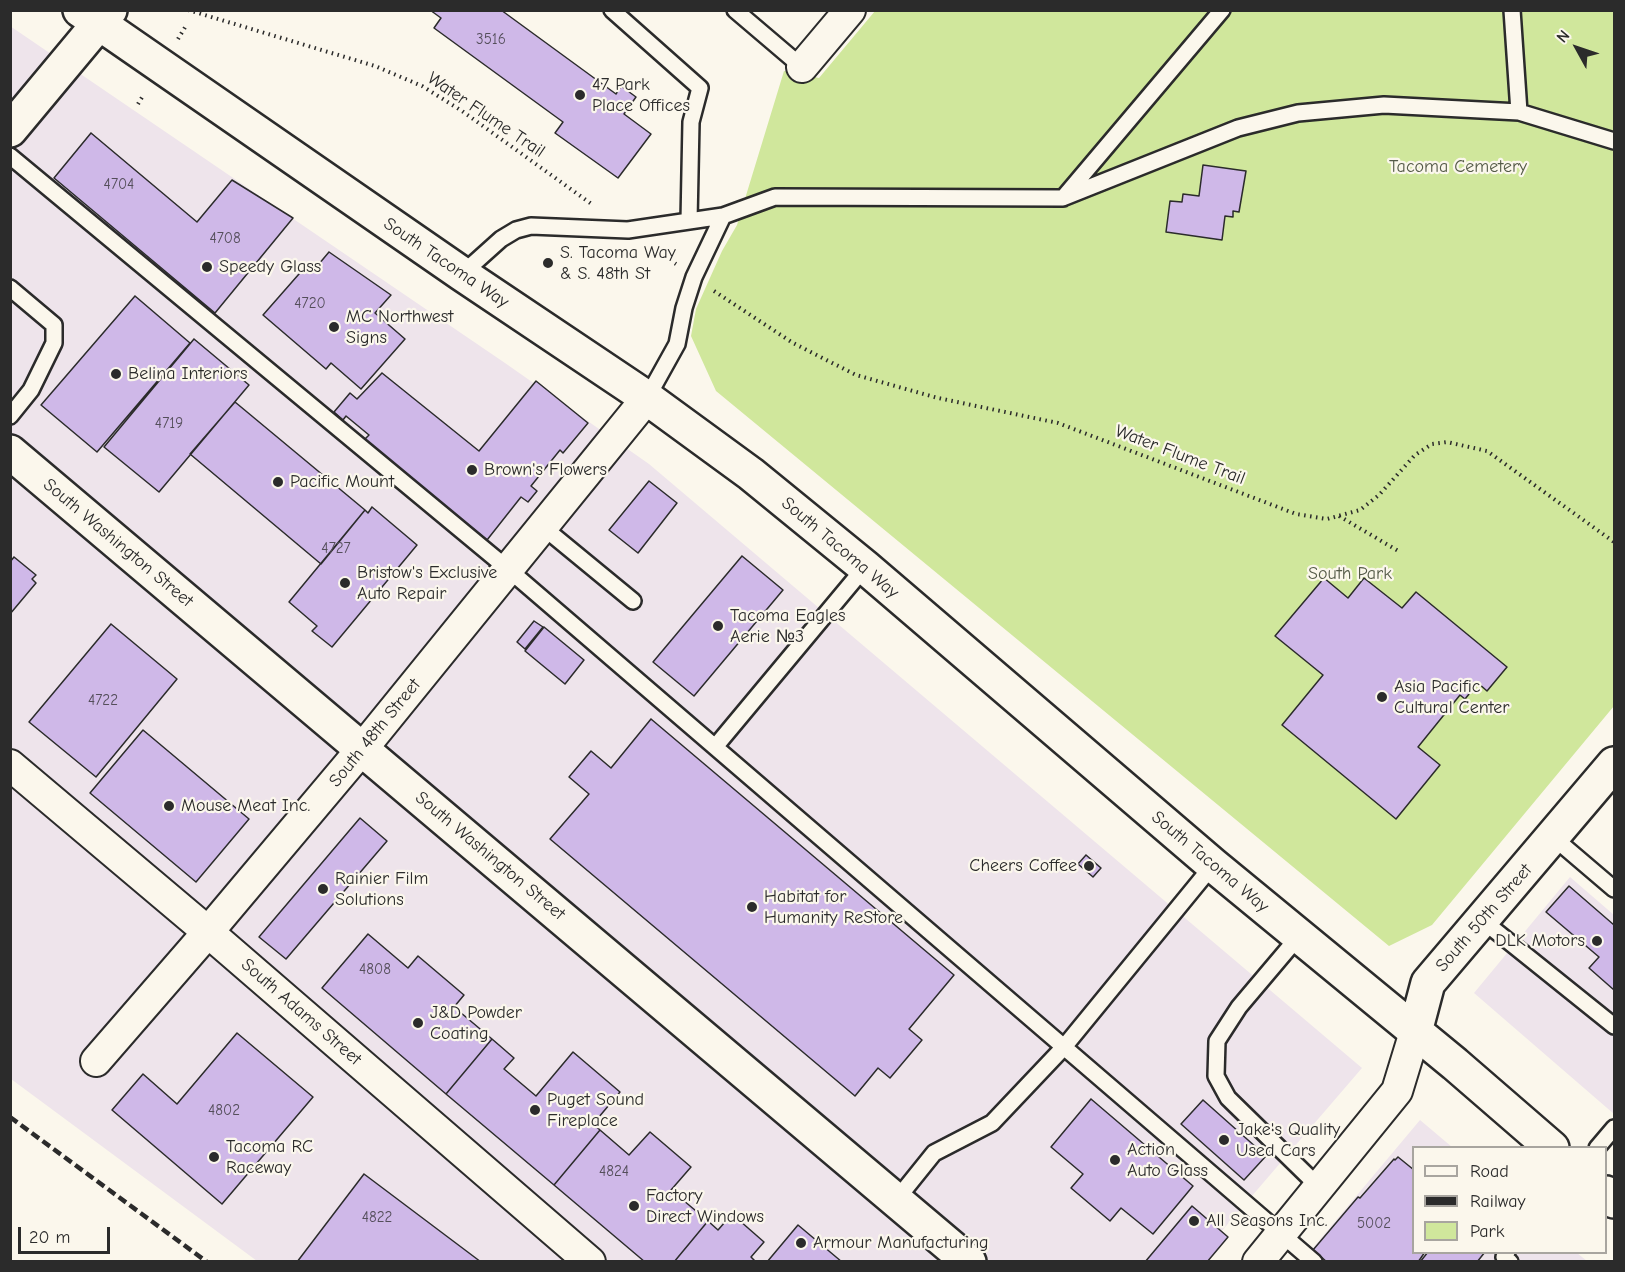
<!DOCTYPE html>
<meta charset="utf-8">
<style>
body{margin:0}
#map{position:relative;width:1625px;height:1272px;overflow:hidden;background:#fbf7ec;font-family:"Comic Neue",sans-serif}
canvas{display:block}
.frame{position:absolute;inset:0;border:12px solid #2b2b2b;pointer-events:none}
.legend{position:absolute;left:1412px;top:1146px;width:195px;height:108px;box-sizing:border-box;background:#fbf7ec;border:2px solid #a8a59f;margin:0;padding:8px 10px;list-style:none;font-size:18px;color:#2b2b2b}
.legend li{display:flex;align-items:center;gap:12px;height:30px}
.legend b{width:30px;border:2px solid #a8a59f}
.north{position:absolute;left:1547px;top:18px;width:60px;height:60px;-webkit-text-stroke:4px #fbf7ec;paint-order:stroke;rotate:310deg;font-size:16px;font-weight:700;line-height:24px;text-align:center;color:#2b2b2b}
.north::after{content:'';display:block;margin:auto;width:21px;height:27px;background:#2b2b2b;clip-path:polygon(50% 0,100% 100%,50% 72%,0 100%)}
.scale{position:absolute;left:18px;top:1227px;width:92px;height:27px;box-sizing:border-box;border:3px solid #2b2b2b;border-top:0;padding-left:8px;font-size:18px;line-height:21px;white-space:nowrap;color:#2b2b2b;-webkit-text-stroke:4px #fbf7ec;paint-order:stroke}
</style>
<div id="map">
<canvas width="1625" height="1272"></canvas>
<div class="frame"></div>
<ul class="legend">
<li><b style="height:8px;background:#fbf7ec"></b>Road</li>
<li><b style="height:8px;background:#2b2b2b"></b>Railway</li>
<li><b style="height:16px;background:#d0e79c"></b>Park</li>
</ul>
<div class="north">N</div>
<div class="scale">20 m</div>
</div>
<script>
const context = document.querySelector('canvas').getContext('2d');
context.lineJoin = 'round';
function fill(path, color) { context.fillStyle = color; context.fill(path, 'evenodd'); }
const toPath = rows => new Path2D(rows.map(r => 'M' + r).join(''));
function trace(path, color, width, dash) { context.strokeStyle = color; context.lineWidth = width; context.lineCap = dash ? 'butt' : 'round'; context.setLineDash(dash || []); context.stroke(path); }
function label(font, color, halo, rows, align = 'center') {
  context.font = font + ' "Comic Neue",sans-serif'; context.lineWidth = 4.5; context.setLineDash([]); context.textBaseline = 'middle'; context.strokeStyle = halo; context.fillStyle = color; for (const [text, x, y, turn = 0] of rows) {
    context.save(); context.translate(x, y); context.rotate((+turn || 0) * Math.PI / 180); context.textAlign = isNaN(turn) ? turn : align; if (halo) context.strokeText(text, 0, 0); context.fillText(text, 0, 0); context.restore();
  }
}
fill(toPath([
 [10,26,505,363,649,464,1362,1068,1196,1261,257,1261,11,1079],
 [1570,877,1614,915,1614,1114,1474,993],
 [1420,1120,1452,1147,1414,1148,1414,1252,1577,1253,1587,1261,1301,1262]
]), '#eee4eb');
fill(toPath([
 [875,11,1614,11,1614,706,1432,925,1389,946,716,391,691,336,696,309,722,251,737,225,784,71,819,78]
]), '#d0e79c');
const building = toPath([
 [430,10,501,10,616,94,621,86,636,97,624,114,651,134,618,178,555,133,563,122,434,28,441,18,430,10],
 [91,133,197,222,232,180,293,218,215,313,54,178,91,133],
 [1203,165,1246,171,1239,212,1233,211,1233,217,1225,216,1222,240,1166,232,1170,201,1182,202,1183,194,1199,196,1203,165],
 [329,252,391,295,375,313,405,339,361,389,331,363,326,369,263,315,306,266,313,271,329,252],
 [135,296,190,343,97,452,41,405,135,296],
 [194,339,249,385,159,492,104,447,194,339],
 [382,373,479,451,536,381,588,423,563,453,560,450,531,486,537,491,528,502,521,497,487,540,364,440,369,435,346,416,343,420,334,412,350,393,357,399,382,373],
 [235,402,365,510,321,564,190,454,235,402],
 [649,481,677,503,638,553,609,530,649,481],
 [372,507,417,545,332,647,312,631,317,626,289,602,365,510,368,513,372,507],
 [742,556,783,590,694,696,653,662,742,556],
 [14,557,36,575,32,579,36,583,10,614,10,562,14,557],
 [1324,578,1348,598,1364,578,1402,608,1416,592,1507,667,1487,691,1478,683,1465,699,1460,695,1418,747,1440,765,1396,819,1282,725,1323,675,1275,636,1324,578],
 [534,621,543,627,525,649,517,642,534,621],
 [111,624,177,679,96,777,29,722,111,624],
 [544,627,584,660,565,684,525,651,544,627],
 [651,719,954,975,909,1029,922,1040,890,1078,878,1068,855,1096,550,839,589,794,569,777,591,751,611,768,651,719],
 [143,730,249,819,196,882,90,793,143,730],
 [360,818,387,841,286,959,259,937,360,818],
 [1086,855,1101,868,1093,877,1078,864,1086,855],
 [1569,886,1614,925,1614,990,1589,968,1599,957,1546,912,1569,886],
 [368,934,408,968,418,956,464,995,454,1007,492,1039,446,1094,322,988,368,934],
 [237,1033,313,1097,222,1204,112,1110,143,1074,177,1104,237,1033],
 [492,1039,514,1058,504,1069,536,1096,573,1052,620,1092,593,1124,600,1130,554,1185,446,1094,492,1039],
 [1091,1099,1193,1186,1153,1234,1121,1208,1110,1221,1071,1188,1083,1174,1051,1147,1091,1099],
 [1203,1100,1266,1156,1244,1180,1181,1124,1203,1100],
 [600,1130,629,1155,650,1132,691,1167,671,1190,708,1221,674,1262,645,1262,554,1185,600,1130],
 [1398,1157,1414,1170,1414,1252,1425,1252,1418,1262,1327,1262,1313,1250,1358,1197,1360,1198,1394,1159,1395,1160,1398,1157],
 [364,1174,481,1262,297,1262,364,1174],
 [1192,1206,1228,1237,1207,1262,1145,1262,1192,1206],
 [732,1214,764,1242,751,1257,756,1262,674,1262,708,1221,718,1230,732,1214],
 [798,1225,842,1262,767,1262,798,1225],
 [1428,1252,1485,1252,1477,1262,1420,1262,1428,1252]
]);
fill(building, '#cfb8e8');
trace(building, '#2b2b2b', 1.5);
const lane = toPath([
 [612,10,700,88,691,122,689,221],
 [735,10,802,67],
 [1512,10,1519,112],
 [10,156,508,569,1314,1262],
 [1065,197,1238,128,1298,113,1384,105,1519,112,1614,141],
 [723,216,775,197,1063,198,1222,10],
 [462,274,501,239,516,230,531,226,628,230,723,216,694,277,684,308,677,344,647,398],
 [10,288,54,325,54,343,31,390,10,416],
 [543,527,633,601],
 [715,747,865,567],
 [1553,837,1614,889],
 [1482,920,1614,1026],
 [1299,936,1239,1007,1217,1041,1216,1076,1228,1098,1319,1187],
 [1597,1148,1614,1128],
 [897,1199,934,1153,992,1123,1064,1047,1213,865],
 [1507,1252,1504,1257,1510,1262]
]);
const street = toPath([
 [802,67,850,10],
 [10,765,208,932,590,1262],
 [96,1061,208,932,362,749,647,398],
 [1258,1262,1397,1091,1415,1032]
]);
const secondary = toPath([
 [80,10,462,274,647,398,751,474,865,567,1213,865,1455,1064,1552,1148],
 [10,130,110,10],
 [10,452,969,1262],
 [1415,1032,1428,983,1614,764],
 [1606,1193,1614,1201]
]);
trace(lane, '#2b2b2b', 20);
trace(street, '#2b2b2b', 34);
trace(secondary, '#2b2b2b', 38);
trace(toPath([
 [188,10,375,66,422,86,462,111,593,205],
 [178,39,187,24],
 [138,104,144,94],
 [655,250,676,264],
 [714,291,793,343,856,375,938,398,1058,423,1296,514,1327,519,1360,510,1379,495,1415,455,1432,444,1447,442,1487,451,1614,542],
 [1339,516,1400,552]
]), '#2b2b2b', 4, [1.5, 4.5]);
trace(lane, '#fbf7ec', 15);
trace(street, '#fbf7ec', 30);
trace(secondary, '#fbf7ec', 33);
trace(toPath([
 [10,1117,207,1262]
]), '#2b2b2b', 4.5, [9, 4.5]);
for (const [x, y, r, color] of [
 [580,95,6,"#2b2b2b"],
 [548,263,6,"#2b2b2b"],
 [207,267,6,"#2b2b2b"],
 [334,327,6,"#2b2b2b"],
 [116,374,6,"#2b2b2b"],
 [472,470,6,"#2b2b2b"],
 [278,482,6,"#2b2b2b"],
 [345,583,6,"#2b2b2b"],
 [718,626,6,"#2b2b2b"],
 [1382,697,6,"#2b2b2b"],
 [169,806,6,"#2b2b2b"],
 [1089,866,6,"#2b2b2b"],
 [323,889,6,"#2b2b2b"],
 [752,907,6,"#2b2b2b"],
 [1597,941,6,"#2b2b2b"],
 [418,1023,6,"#2b2b2b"],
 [535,1110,6,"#2b2b2b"],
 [1224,1140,6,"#2b2b2b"],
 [214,1157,6,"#2b2b2b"],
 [1115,1160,6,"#2b2b2b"],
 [634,1206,6,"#2b2b2b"],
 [1194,1221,6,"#2b2b2b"],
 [801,1243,6,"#2b2b2b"]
]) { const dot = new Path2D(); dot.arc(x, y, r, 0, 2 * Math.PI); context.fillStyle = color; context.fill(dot); trace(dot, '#fbf7ec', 2); }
label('15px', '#544e5a', null, [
 ["3516",491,40],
 ["4704",119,185],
 ["4708",225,239],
 ["4720",310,304],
 ["4719",169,424],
 ["4727",336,549],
 ["4722",103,701],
 ["4808",375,970],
 ["4802",224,1111],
 ["4824",614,1172],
 ["4822",377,1218],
 ["5002",1374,1224]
]);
label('18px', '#2b2b2b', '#fbf7ec', [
 ["47 Park",592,85],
 ["Place Offices",592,106],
 ["S. Tacoma Way",560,253],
 ["& S. 48th St",560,274],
 ["Speedy Glass",219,267],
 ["MC Northwest",346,317],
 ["Signs",346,338],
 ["Belina Interiors",128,374],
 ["Brown's Flowers",484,470],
 ["Pacific Mount",290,482],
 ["Bristow's Exclusive",357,573],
 ["Auto Repair",357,594],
 ["Tacoma Eagles",730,616],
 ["Aerie №3",730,637],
 ["Asia Pacific",1394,687],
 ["Cultural Center",1394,708],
 ["Mouse Meat Inc.",181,806],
 ["Cheers Coffee",1077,866,"right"],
 ["Rainier Film",335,879],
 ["Solutions",335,900],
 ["Habitat for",764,897],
 ["Humanity ReStore",764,918],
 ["DLK Motors",1585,941,"right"],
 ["J&D Powder",430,1013],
 ["Coating",430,1034],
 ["Puget Sound",547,1100],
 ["Fireplace",547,1121],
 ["Jake's Quality",1236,1130],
 ["Used Cars",1236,1151],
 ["Tacoma RC",226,1147],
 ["Raceway",226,1168],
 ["Action",1127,1150],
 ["Auto Glass",1127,1171],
 ["Factory",646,1196],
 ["Direct Windows",646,1217],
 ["All Seasons Inc.",1206,1221],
 ["Armour Manufacturing",813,1243]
], 'left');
label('18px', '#2b2b2b', '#fbf7ec', [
 ["Water Flume Trail",486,115,34],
 ["South Tacoma Way",446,263,34],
 ["Water Flume Trail",1180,455,21],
 ["South Washington Street",118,543,40],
 ["South Tacoma Way",840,548,40],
 ["South 48th Street",375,733,-51],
 ["South Washington Street",490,856,40],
 ["South Tacoma Way",1210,862,40],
 ["South 50th Street",1484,918,-49],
 ["South Adams Street",301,1012,41]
]);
label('18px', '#545a47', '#fbf7ec', [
 ["Tacoma Cemetery",1458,167],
 ["South Park",1350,574]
]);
</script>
